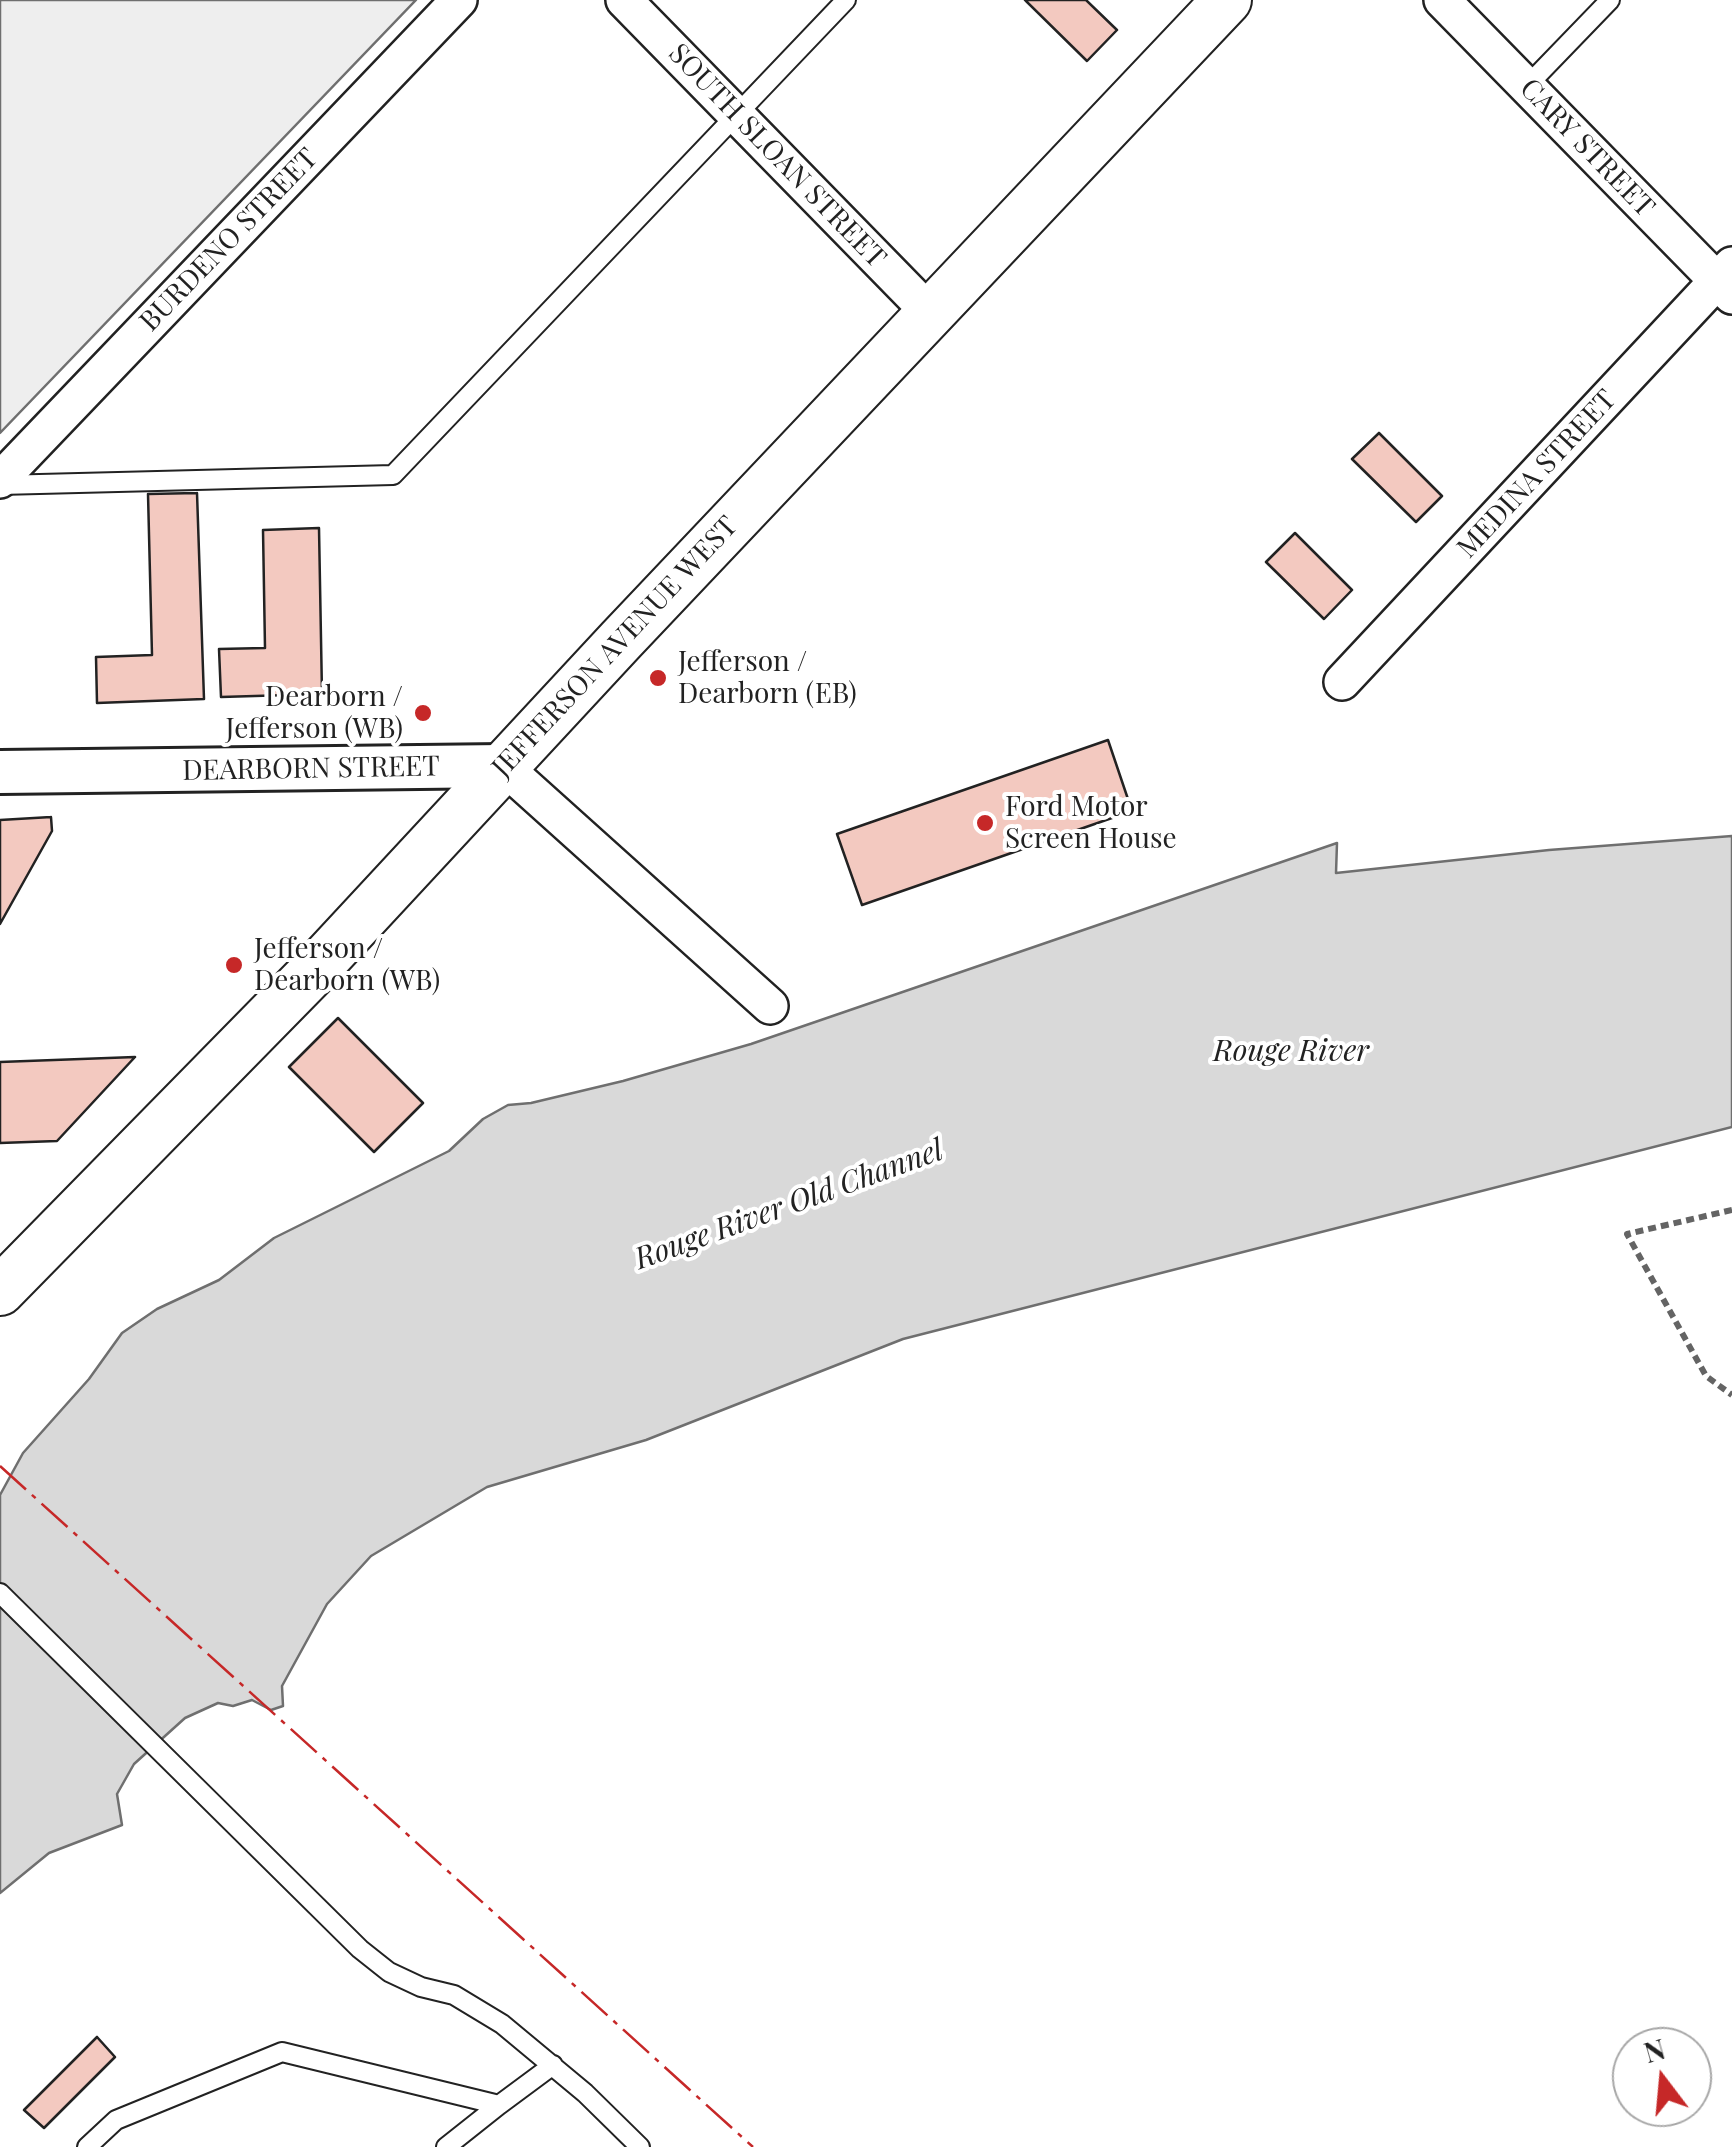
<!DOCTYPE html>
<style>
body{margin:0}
#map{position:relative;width:1732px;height:2147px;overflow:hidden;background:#fff;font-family:"Playfair Display",serif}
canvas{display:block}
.north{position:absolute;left:1612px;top:2027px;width:100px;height:100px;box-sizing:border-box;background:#fff;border:2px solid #a7a7a7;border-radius:50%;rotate:344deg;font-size:28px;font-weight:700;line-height:40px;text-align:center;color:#222}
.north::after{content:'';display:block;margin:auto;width:35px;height:45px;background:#c62828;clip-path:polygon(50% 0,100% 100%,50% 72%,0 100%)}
</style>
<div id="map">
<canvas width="1732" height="2147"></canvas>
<div class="north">N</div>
</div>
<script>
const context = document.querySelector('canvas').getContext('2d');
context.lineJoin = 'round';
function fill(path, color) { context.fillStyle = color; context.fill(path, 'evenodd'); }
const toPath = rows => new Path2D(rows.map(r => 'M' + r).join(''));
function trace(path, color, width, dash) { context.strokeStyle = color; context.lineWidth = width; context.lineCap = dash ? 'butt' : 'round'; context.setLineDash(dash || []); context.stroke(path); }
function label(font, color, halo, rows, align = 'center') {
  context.font = font + ' "Playfair Display",serif'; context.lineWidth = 8; context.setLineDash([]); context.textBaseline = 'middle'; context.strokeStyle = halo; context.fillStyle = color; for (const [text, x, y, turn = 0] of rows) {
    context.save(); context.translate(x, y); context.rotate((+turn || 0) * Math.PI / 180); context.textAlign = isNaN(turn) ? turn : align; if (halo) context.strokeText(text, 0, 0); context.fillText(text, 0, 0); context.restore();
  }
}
const green = toPath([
 [0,0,416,0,0,433,0,0]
]);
fill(green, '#eee');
trace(green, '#6f6f6f', 2.5);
const water = toPath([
 [1732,836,1732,1127,903,1339,646,1440,487,1487,371,1556,327,1604,282,1686,283,1706,271,1710,252,1700,233,1706,218,1703,185,1718,134,1764,117,1794,122,1825,49,1853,0,1893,0,1495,23,1453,89,1379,122,1333,157,1309,219,1280,274,1238,449,1151,483,1119,508,1105,531,1103,623,1081,751,1044,1337,843,1336,873,1549,850,1732,836]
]);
fill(water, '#d9d9d9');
trace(water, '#6f6f6f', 2.5);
const building = toPath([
 [1025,0,1086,0,1117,30,1087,61,1025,0],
 [1379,433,1442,496,1416,522,1352,459,1379,433],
 [197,493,204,699,97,703,96,657,152,655,148,494,197,493],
 [319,528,322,694,221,697,219,649,265,648,263,530,319,528],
 [1295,533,1352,590,1324,619,1266,562,1295,533],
 [1108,740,1132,811,862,905,837,834,1108,740],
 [51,817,52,831,0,924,0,820,51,817],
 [338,1018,423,1103,374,1152,289,1067,338,1018],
 [135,1057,57,1141,0,1143,0,1062,135,1057],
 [97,2037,115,2057,44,2128,24,2110,97,2037]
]);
fill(building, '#f3c9c0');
trace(building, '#222', 2.5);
const service = toPath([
 [1527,86,1610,0],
 [0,485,393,475,846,0],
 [0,1593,360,1949,389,1972,421,1987,454,1995,502,2024,585,2093,640,2147],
 [87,2147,116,2120,282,2052,499,2105,553,2065],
 [446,2147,499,2105]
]);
const minor = toPath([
 [624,0,930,313],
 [1442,0,1732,296],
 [0,480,459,0],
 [1342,682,1732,265],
 [503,766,770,1006]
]);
const tertiary = toPath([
 [0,772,503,766]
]);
const secondary = toPath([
 [0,1291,311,974,621,640,1227,0]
]);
trace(service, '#222', 22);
trace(minor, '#222', 40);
trace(tertiary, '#222', 48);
trace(secondary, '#222', 52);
trace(toPath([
 [1732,1210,1627,1234,1706,1376,1732,1395]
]), '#646464', 6, [8, 5]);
trace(service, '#fff', 18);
trace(minor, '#fff', 35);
trace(tertiary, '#fff', 42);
trace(secondary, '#fff', 48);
trace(toPath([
 [0,1466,753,2147]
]), '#c62828', 2.5, [35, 8, 5, 8]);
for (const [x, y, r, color] of [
 [658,678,10,"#c62828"],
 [423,713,10,"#c62828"],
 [985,823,10,"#c62828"],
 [234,965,10,"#c62828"]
]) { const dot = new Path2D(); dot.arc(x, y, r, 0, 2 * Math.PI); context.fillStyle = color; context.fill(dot); trace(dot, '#fff', 4); }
label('28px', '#222', '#fff', [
 ["CARY STREET",1587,148,46],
 ["SOUTH SLOAN STREET",777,156,46],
 ["BURDENO STREET",229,240,-46],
 ["MEDINA STREET",1537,474,-47],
 ["JEFFERSON AVENUE WEST",615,647,-47],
 ["DEARBORN STREET",311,769,-1]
]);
label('28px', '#222', '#fff', [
 ["Jefferson /",678,662],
 ["Dearborn (EB)",678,694],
 ["Dearborn /",403,697,"right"],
 ["Jefferson (WB)",403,729,"right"],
 ["Ford Motor",1005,807],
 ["Screen House",1005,839],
 ["Jefferson /",254,949],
 ["Dearborn (WB)",254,981]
], 'left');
label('italic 30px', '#222', '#fff', [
 ["Rouge River",1291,1052],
 ["Rouge River Old Channel",789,1205,-20]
]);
</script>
